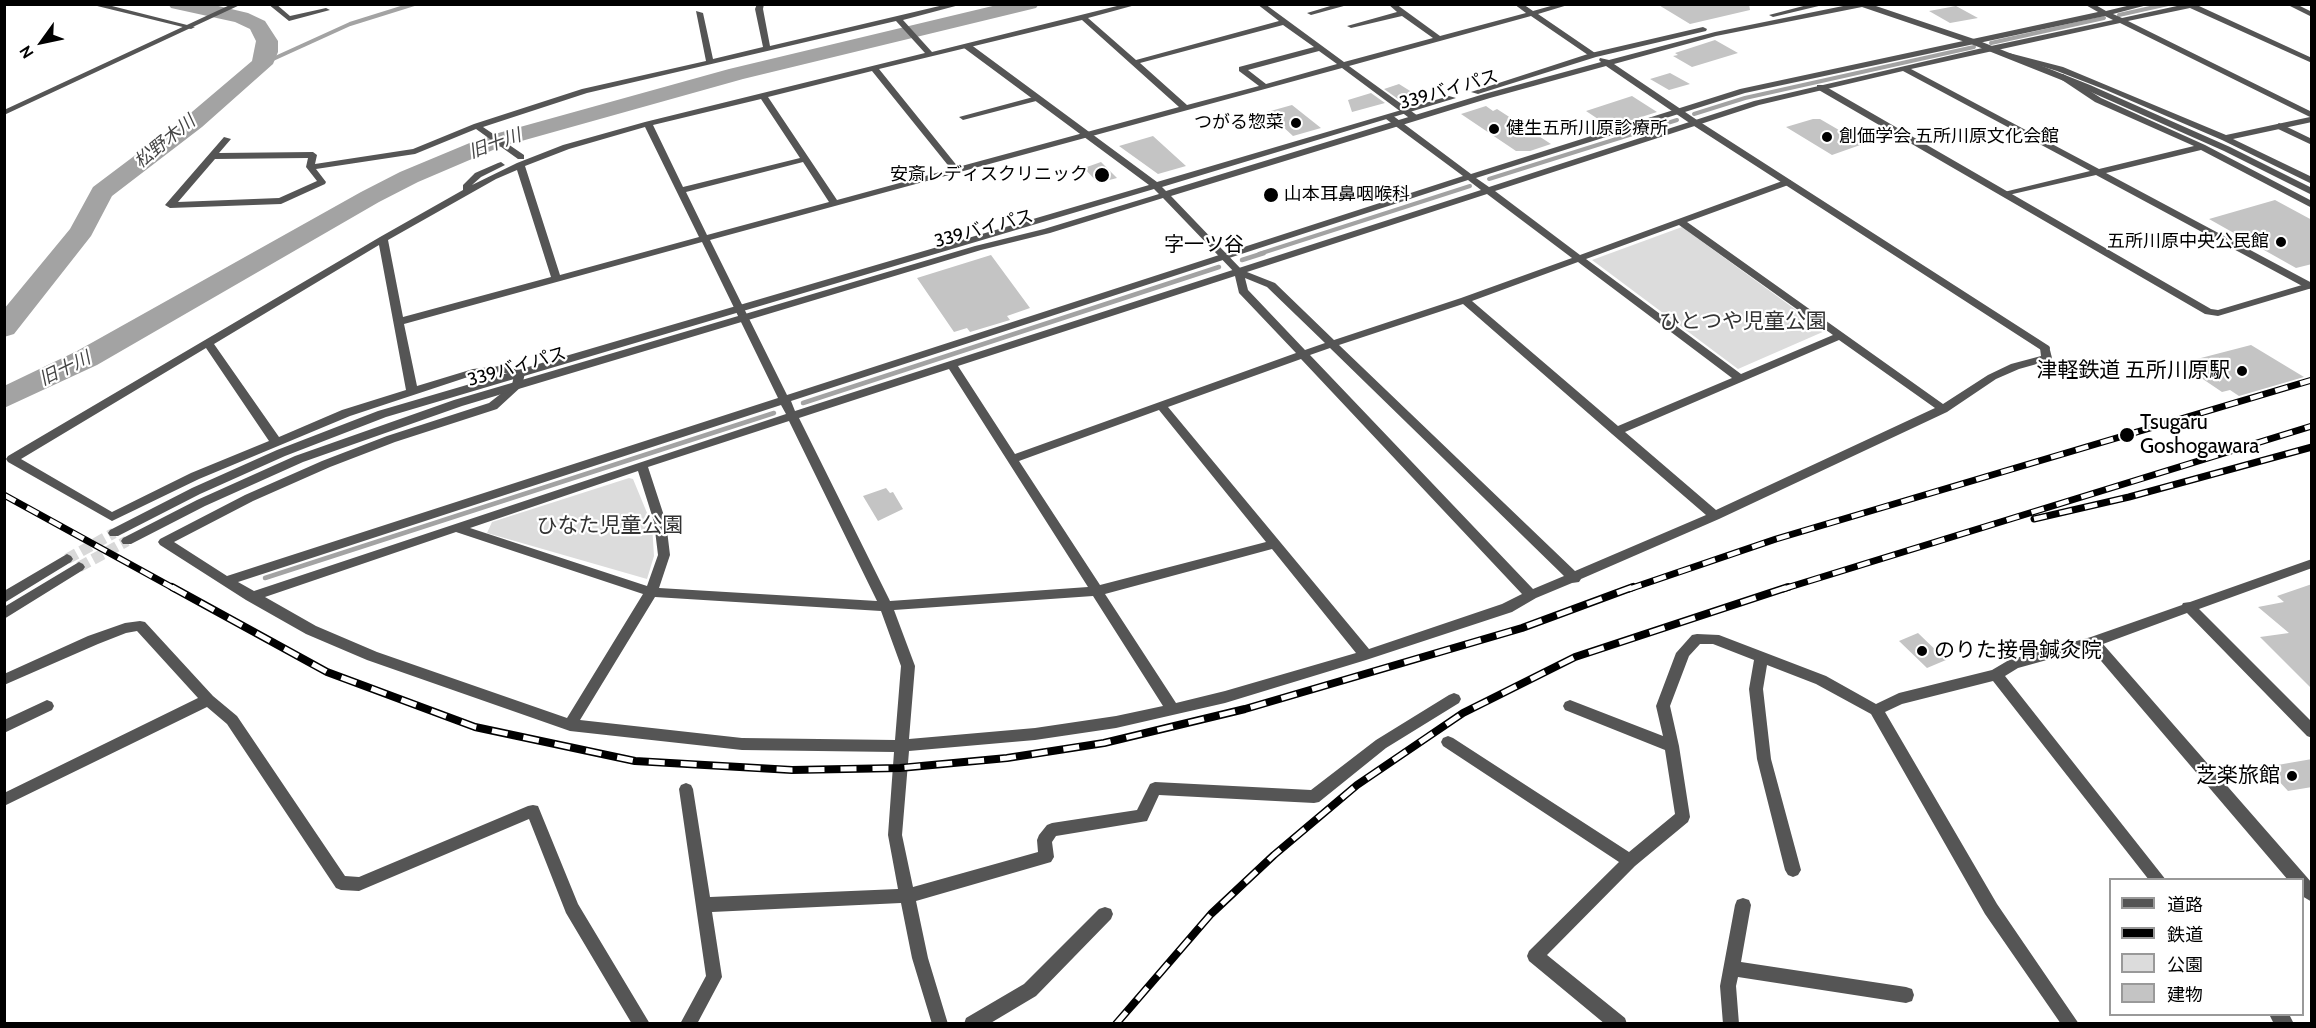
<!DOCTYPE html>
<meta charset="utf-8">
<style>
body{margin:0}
#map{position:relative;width:2316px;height:1028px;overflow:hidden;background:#fff;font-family:Cabin,"Noto Sans JP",sans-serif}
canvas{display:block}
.frame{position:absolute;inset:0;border:6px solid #000;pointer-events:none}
.legend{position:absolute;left:2109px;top:878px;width:195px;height:138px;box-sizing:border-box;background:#fff;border:2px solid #999;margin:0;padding:8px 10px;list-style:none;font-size:18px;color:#000}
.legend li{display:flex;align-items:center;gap:12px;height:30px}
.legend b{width:30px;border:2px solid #999}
.north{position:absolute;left:12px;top:12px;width:60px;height:60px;-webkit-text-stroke:4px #fff;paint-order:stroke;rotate:237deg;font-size:16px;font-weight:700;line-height:24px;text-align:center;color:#000}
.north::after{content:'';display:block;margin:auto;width:21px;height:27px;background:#000;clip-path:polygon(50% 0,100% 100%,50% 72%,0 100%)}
</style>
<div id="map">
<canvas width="2316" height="1028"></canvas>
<div class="frame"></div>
<ul class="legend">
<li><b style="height:8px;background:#555"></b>道路</li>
<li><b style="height:8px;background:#000"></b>鉄道</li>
<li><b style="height:16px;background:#dcdcdc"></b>公園</li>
<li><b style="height:16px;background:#c4c4c4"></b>建物</li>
</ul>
<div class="north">N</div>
</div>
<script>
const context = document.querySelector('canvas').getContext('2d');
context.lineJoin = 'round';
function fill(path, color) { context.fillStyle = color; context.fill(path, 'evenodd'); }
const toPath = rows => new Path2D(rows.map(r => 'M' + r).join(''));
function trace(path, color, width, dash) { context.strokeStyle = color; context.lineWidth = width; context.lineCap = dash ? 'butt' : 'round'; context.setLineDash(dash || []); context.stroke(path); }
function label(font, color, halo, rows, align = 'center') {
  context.font = font + ' Cabin,"Noto Sans JP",sans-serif'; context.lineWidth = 4.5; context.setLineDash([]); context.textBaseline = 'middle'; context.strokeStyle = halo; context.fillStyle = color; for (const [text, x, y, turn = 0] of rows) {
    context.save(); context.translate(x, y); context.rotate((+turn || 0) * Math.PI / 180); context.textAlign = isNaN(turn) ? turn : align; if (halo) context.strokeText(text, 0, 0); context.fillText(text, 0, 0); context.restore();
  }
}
fill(toPath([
 [1682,227,1825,331,1738,369,1592,260],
 [629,478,633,479,652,525,654,556,647,579,487,533,492,522]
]), '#dcdcdc');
trace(toPath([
 [2119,15,2168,4],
 [1991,43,2104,18],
 [262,64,350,24,414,4],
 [1694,114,1745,98,1974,47],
 [1489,179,1677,120],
 [1259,254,1470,186]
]), '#a3a3a3', 4);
trace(toPath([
 [1242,260,1264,253],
 [803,403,1219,267],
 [265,578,774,413]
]), '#a3a3a3', 4.5);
fill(toPath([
 [168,4,210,4,248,13,265,21,278,41,278,52,273,64,202,127,112,196,91,236,14,334,4,337,4,309,70,229,93,187,186,117,252,61,256,41,250,29,235,22,171,8,168,4],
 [1001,4,1039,4,1036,8,743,79,500,147,418,182,379,202,97,365,4,408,4,386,77,351,361,192,400,172,484,137,729,69,1001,4]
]), '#a3a3a3');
fill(toPath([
 [1657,4,1749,4,1750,10,1690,24],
 [1956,6,1978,18,1950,23,1929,11],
 [1715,40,1738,53,1692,67,1673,56,1678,55,1675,53],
 [1670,73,1690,84,1669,90,1650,79],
 [1399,84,1415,94,1398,99,1384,89],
 [1371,93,1385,103,1352,112,1348,100],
 [1632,96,1657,112,1610,127,1586,111],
 [1292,105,1321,128,1293,136,1267,112],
 [1486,106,1493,111,1497,109,1551,144,1530,151,1516,151,1461,114],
 [1813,119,1820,119,1863,144,1832,155,1786,127],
 [1153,136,1186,166,1158,174,1119,146],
 [1101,162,1117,178,1098,183,1084,168],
 [2275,200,2312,220,2312,264,2296,268,2209,219],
 [991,255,1030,308,1007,316,1010,320,970,332,967,328,954,332,917,278],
 [2251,345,2304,377,2239,396,2230,390,2222,392,2185,367,2197,359],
 [886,488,890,493,893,492,903,509,878,521,863,496],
 [2312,584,2312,689,2260,637,2289,633,2258,607,2284,602,2277,596],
 [1918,633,1946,660,1927,668,1899,641],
 [2312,759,2312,787,2288,791,2266,767]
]), '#c4c4c4');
trace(toPath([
 [67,559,114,533],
 [79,567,127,541]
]), '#d9d9d9', 11, [11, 5]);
fill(toPath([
 [89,4,104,4,195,27,191,29,89,4],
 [268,4,276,4,290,16,326,8,330,10,289,21,268,4],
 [757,4,764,4,763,9,770,46,948,4,963,4,903,20,932,52,1125,4,1139,4,1088,18,1136,60,1279,21,1257,4,1265,4,1344,62,1433,38,1402,16,1351,28,1347,26,1397,12,1388,4,1396,4,1440,36,1526,13,1514,4,1523,4,1533,11,1558,4,1571,4,1538,14,1598,55,1591,57,1531,16,1349,66,1418,116,1418,120,1412,120,1342,68,710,240,787,395,1463,176,1386,119,1386,115,1392,115,1471,174,1740,89,2098,12,2084,4,2094,4,2106,11,2135,4,2151,4,2113,14,2122,18,2186,4,2202,4,2199,6,2312,58,2312,63,2190,8,2128,21,2312,112,2312,122,2233,139,2312,177,2312,184,2222,140,2106,90,2057,71,2005,55,2009,53,2063,67,2226,135,2310,117,2120,23,1911,69,2099,169,2194,146,2095,102,2056,76,2063,74,2101,98,2205,145,2312,201,2312,208,2201,150,2106,173,2312,283,2312,289,2306,288,2096,175,2004,196,2004,192,2090,171,1903,71,1759,105,1495,191,1580,255,1785,180,1791,180,1791,184,1687,222,1943,404,1988,375,2011,364,2041,356,2040,348,2041,346,2049,346,2052,358,2051,360,2019,369,1996,379,1947,412,1719,519,1581,579,1579,582,1572,583,1536,598,1512,612,1366,660,1225,703,1116,728,1035,740,909,751,902,835,913,887,1038,852,1037,840,1039,835,1047,825,1052,823,1137,810,1150,784,1155,782,1311,790,1376,740,1449,695,1454,693,1459,695,1461,699,1459,703,1386,748,1319,802,1314,803,1159,795,1147,821,1056,836,1052,842,1054,857,1051,862,916,901,928,958,948,1024,932,1024,912,958,901,903,712,912,722,977,697,1024,680,1024,706,976,679,789,681,785,686,783,691,785,693,789,710,897,898,889,888,835,894,752,742,750,570,731,367,660,306,634,246,600,160,545,158,542,160,539,245,495,322,461,387,436,489,403,512,385,514,375,500,372,474,375,350,416,199,479,112,521,8,462,6,459,8,456,380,237,463,190,463,185,475,173,498,163,501,162,505,165,481,177,472,185,517,163,563,145,645,122,925,53,896,21,587,93,483,127,524,155,524,159,518,159,476,129,415,154,316,169,326,182,325,184,281,204,170,208,165,205,224,137,231,139,219,153,313,152,317,155,315,164,413,149,474,124,582,89,706,61,696,11,703,13,713,59,763,47,755,9,757,4],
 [2105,16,2113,20,1991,46,1754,101,1489,187,1476,178,1745,93,2105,16],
 [1082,20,1179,107,958,167,879,69,1082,20],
 [1283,25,1314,47,1239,67,1239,71,1259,86,1187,105,1140,63,1283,25],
 [1319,51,1337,64,1266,84,1248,70,1319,51],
 [872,71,951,169,837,200,768,97,872,71],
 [761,99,800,158,683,187,653,125,761,99],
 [645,127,699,237,560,275,525,166,569,149,645,127],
 [308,158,306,167,317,181,279,198,178,202,215,159,308,158],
 [803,162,829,202,707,235,686,192,803,162],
 [517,170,551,277,403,317,388,240,496,179,517,170],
 [1468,180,1481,190,795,411,791,401,1468,180],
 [1487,194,1572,258,1461,298,1334,340,1275,283,1247,272,1487,194],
 [1679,225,1833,335,1741,374,1586,259,1679,225],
 [702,242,778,398,227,576,174,542,253,501,330,467,395,442,497,409,522,386,525,373,524,371,500,366,473,369,417,386,404,324,702,242],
 [379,245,406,390,342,410,279,437,214,344,379,245],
 [1578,262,1732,378,1618,426,1472,301,1578,262],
 [1235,276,1239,293,1296,353,1015,454,958,366,1235,276],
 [1245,278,1267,287,1325,343,1305,350,1248,290,1245,278],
 [1463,304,1612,434,1706,515,1575,571,1339,345,1463,304],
 [1839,340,1935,408,1716,510,1625,432,1839,340],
 [206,348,269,441,191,473,112,512,21,459,206,348],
 [1330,348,1564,576,1533,589,1310,355,1330,348],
 [1301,359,1522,594,1502,604,1369,649,1168,407,1301,359],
 [949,369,1088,587,890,601,799,418,949,369],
 [781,405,786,414,254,591,238,582,781,405],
 [1159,410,1266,542,1100,585,1019,461,1159,410],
 [789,421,877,601,659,588,670,555,666,522,648,467,789,421],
 [638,471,654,522,658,555,647,586,470,528,638,471],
 [456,532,643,594,567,718,377,652,316,626,265,597,456,532],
 [1272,549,1356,653,1225,691,1176,703,1105,594,1272,549],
 [1093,596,1163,706,1116,716,1035,728,909,739,915,666,894,610,1093,596],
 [655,597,881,611,901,666,895,740,742,738,580,720,655,597],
 [1337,4,1351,4,1311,15,1307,13,1337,4],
 [2286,4,2296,4,2312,12,2312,17,2286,4],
 [1037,96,1040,96,1040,100,963,120,959,117,1037,96],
 [2312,559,2312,568,2199,609,2312,722,2312,738,2307,736,2187,613,2103,644,2312,883,2312,902,2302,896,2302,880,2288,880,2090,648,2018,668,2005,676,2166,880,2149,880,1993,681,1902,704,1885,712,1997,904,2079,1024,2061,1024,1985,914,1871,714,1816,684,1767,665,1763,689,1771,759,1801,870,1798,875,1793,877,1788,875,1785,870,1757,759,1749,689,1754,660,1713,644,1700,644,1689,656,1670,706,1679,746,1690,817,1688,822,1635,866,1547,955,1625,1018,1627,1024,1605,1024,1529,961,1527,956,1529,951,1619,862,1443,746,1441,742,1443,738,1448,736,1453,738,1629,852,1675,814,1665,750,1565,710,1563,706,1565,702,1570,700,1663,736,1656,706,1676,653,1692,635,1697,634,1719,635,1826,676,1876,704,1899,693,1992,670,2009,660,2091,637,2182,605,2183,603,2190,602,2312,559],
 [140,621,145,622,213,696,237,716,345,876,359,877,528,806,533,805,538,806,578,904,650,1024,632,1024,566,913,529,819,359,891,341,890,336,888,227,724,207,707,4,806,4,793,198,698,137,631,126,633,98,644,4,685,4,674,88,636,125,623,140,621],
 [47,700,52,702,54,706,52,710,4,733,4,720,47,700],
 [1743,898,1749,900,1751,905,1741,962,1906,987,1912,989,1914,995,1912,1001,1906,1003,1738,977,1736,986,1739,1024,1723,1024,1720,986,1735,905,1737,900,1743,898],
 [1105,907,1111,909,1113,914,1111,919,1036,996,989,1024,964,1024,966,1018,1024,984,1099,909,1105,907],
 [2269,1014,2289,1014,2294,1024,2274,1024,2269,1014]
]), '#555');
fill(toPath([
 [232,4,242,4,4,115,4,110,232,4],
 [1811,4,1827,4,1773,17,1769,15,1811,4],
 [1853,4,1870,4,1977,40,2090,85,2230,147,2312,188,2312,195,2224,151,2084,89,1971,44,1862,7,1716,36,1614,64,1697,120,2049,346,2050,348,2049,350,2041,350,1691,124,1606,66,1490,98,1171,196,1242,270,1242,274,1236,274,1163,198,1050,233,981,250,462,406,303,462,205,506,131,544,123,544,121,541,123,538,197,500,295,456,454,400,975,246,1044,229,1159,194,1154,189,386,417,285,456,200,494,118,536,110,536,108,533,110,530,192,488,277,450,378,411,1149,185,964,48,964,44,970,44,1157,182,1449,96,1456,98,1162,187,1166,191,1484,94,1601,62,1599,60,1600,58,1609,60,1715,32,1853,4],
 [1703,27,1707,29,1706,31,1596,57,1478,94,1471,92,1591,53,1703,27],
 [1817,85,1823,85,2211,309,2218,310,2312,282,2312,288,2218,316,2205,314,1817,89,1817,85],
 [2279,123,2312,139,2312,145,2276,128,2275,126,2279,123],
 [67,554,71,556,73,559,71,562,4,603,4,591,67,554],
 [79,562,83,564,85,567,83,570,4,619,4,607,79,562]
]), '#555');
const railFar1 = toPath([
 [4,495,175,589],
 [2034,519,2129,497,2312,447],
 [1629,589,1776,539,2312,380],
 [1783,589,2312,426]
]);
const rail = toPath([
 [172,587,327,672,475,727,635,761,792,770,900,768,1007,758,1104,743,1245,709,1522,628,1633,587],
 [1116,1024,1211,914,1274,855,1357,785,1463,713,1575,657,1788,587]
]);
trace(railFar1, '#000', 7);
trace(rail, '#000', 8);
trace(railFar1, '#fff', 4.5, [13]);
trace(rail, '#fff', 5, [16]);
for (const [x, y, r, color] of [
 [1296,123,6,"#000"],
 [1494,129,6,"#000"],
 [1827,137,6,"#000"],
 [1102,175,8,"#000"],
 [1271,195,8,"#000"],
 [2281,242,6,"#000"],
 [2242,371,6,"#000"],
 [2127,435,8,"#000"],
 [1922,651,6,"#000"],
 [2292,776,6,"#000"]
]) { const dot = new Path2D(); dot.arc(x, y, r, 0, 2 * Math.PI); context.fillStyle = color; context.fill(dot); trace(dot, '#fff', 2); }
label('18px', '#000', '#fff', [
 ["339バイパス",1449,90,-16],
 ["339バイパス",984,229,-15],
 ["339バイパス",517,367,-16]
]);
label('18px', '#000', '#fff', [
 ["つがる惣菜",1284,123],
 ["健生五所川原診療所",1506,129,"left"],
 ["創価学会 五所川原文化会館",1839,137,"left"],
 ["安斎レディスクリニック",1088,175],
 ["山本耳鼻咽喉科",1284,195,"left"],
 ["五所川原中央公民館",2269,242]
], 'right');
label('italic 18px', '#444', '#fff', [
 ["松野木川",165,142,-39],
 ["旧十川",495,144,-20],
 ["旧十川",65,369,-26]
]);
label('20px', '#000', '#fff', [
 ["字一ツ谷",1204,245]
]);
label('21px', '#333', '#fff', [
 ["ひとつや児童公園",1743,322],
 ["ひなた児童公園",610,526]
]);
label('21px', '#000', '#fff', [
 ["津軽鉄道 五所川原駅",2230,371],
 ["Tsugaru",2140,423,"left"],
 ["Goshogawara",2140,447,"left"],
 ["のりた接骨鍼灸院",1934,651,"left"],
 ["芝楽旅館",2280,776]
], 'right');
</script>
